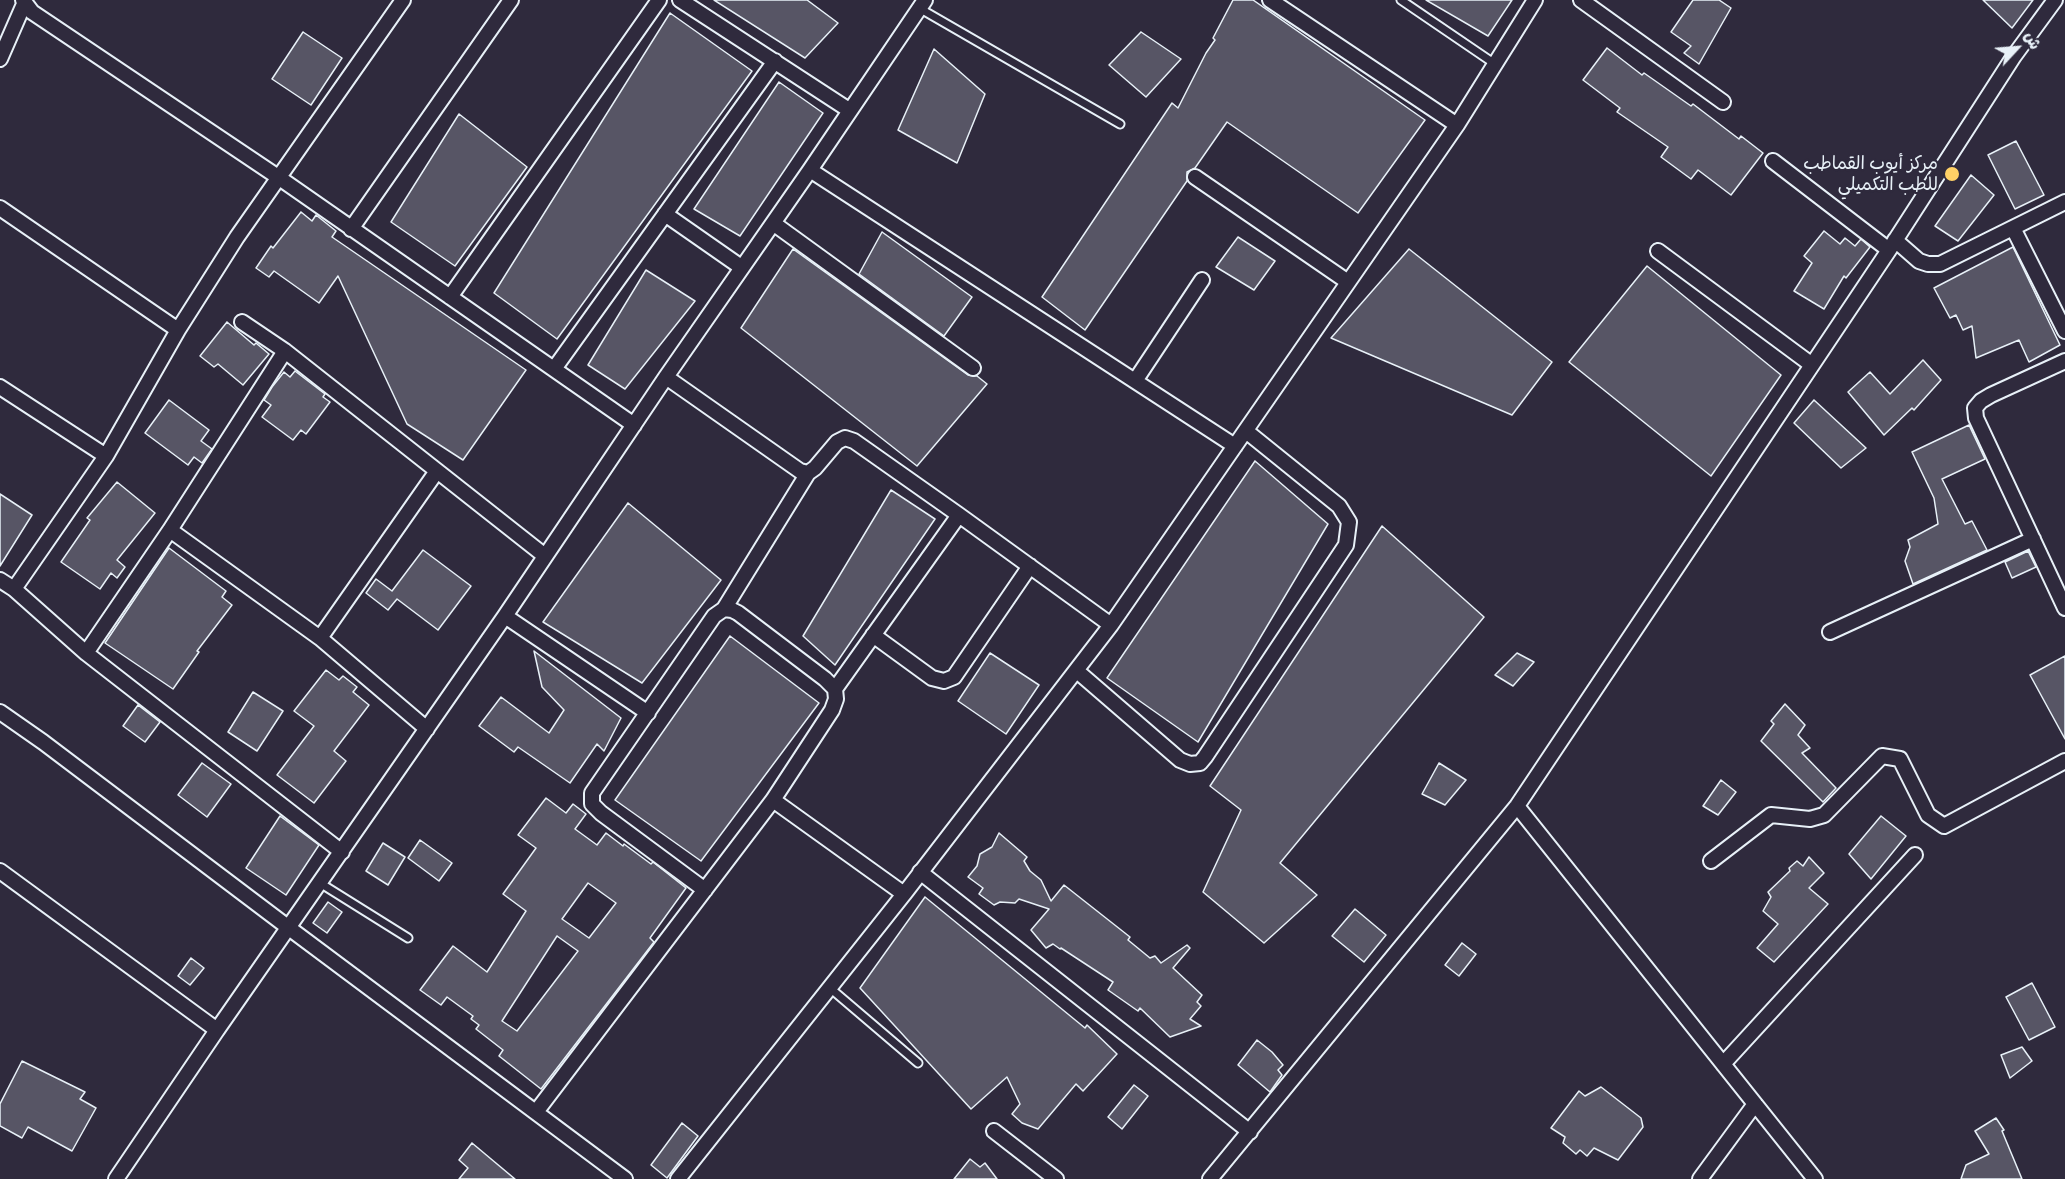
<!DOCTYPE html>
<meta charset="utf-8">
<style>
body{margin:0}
#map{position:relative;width:2065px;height:1179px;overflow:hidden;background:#2f2a3d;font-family:Delius,"Playpen Sans Arabic",sans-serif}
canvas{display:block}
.north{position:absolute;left:1987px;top:18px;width:60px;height:60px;-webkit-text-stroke:4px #2f2a3d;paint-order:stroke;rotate:64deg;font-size:16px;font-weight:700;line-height:24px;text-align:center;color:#e8f1f8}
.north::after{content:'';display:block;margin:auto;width:21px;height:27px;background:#e8f1f8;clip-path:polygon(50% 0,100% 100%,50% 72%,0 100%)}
</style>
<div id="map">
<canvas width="2065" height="1179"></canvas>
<div class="north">ش</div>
</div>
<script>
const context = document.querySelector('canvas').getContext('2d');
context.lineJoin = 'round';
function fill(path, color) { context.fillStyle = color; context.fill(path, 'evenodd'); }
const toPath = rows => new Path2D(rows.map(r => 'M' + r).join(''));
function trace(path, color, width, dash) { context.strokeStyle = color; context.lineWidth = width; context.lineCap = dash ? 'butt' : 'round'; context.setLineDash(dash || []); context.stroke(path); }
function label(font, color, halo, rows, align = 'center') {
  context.font = font + ' Delius,"Playpen Sans Arabic",sans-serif'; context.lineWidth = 4.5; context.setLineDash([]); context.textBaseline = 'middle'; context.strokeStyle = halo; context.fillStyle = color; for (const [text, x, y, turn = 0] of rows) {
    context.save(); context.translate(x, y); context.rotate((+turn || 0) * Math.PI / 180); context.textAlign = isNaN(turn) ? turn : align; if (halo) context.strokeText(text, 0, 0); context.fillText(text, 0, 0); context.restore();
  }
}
const building = toPath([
 [714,0,807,0,838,23,805,58,714,0],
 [1233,0,1253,0,1425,120,1358,213,1227,122,1195,168,1187,172,1187,181,1085,330,1042,297,1172,103,1178,108,1206,53,1215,40,1213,38,1233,0],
 [1426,0,1512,0,1488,36,1426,0],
 [1693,0,1719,0,1731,8,1699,64,1684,53,1691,46,1671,32,1693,0],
 [1983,0,2033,0,2012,28,1983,0],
 [670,13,752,71,557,339,494,293,670,13],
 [303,32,342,58,311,105,272,79,303,32],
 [1141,32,1181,59,1146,97,1109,65,1141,32],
 [1607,48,1642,75,1644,73,1691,106,1693,104,1739,139,1741,136,1763,153,1731,195,1698,170,1691,179,1661,157,1668,147,1617,112,1620,108,1583,80,1607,48],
 [934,49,985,94,957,163,898,130,934,49],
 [779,82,823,113,740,236,694,209,779,82],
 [459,114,527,167,455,266,391,222,459,114],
 [2016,141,2044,195,2015,209,1988,155,2016,141],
 [1971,175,1994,195,1958,241,1935,226,1971,175],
 [301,212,312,221,316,215,336,231,332,237,526,370,463,460,407,424,338,276,319,303,274,271,269,277,256,268,271,246,273,248,301,212],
 [1824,231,1840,244,1845,238,1855,246,1861,239,1870,247,1846,278,1844,276,1824,309,1794,291,1812,263,1804,256,1824,231],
 [882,232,972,297,944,336,859,274,882,232],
 [1238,237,1275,261,1254,290,1216,267,1238,237],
 [2013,247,2060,345,2029,362,2019,340,1976,358,1972,326,1963,330,1956,315,1950,318,1934,288,2013,247],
 [793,249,968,375,977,376,987,384,917,466,741,328,793,249],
 [1409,249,1552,362,1512,415,1331,338,1409,249],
 [1647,266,1781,375,1711,476,1569,362,1647,266],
 [646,270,695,301,625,389,588,365,646,270],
 [227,322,254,345,256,343,269,354,243,385,218,364,214,367,200,356,227,322],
 [1923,360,1941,380,1914,410,1912,408,1884,435,1848,392,1870,372,1890,394,1923,360],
 [295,371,325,394,323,397,330,402,306,434,301,430,293,440,262,417,271,405,264,400,272,387,284,372,290,377,295,371],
 [169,400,209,430,201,441,212,449,202,463,194,457,188,465,145,433,169,400],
 [1814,400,1866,448,1841,468,1794,423,1814,400],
 [1969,425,1985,459,1942,479,1965,524,1972,521,1987,550,1913,584,1905,561,1910,547,1908,540,1938,524,1934,498,1912,452,1969,425],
 [1255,461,1328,524,1198,742,1107,678,1255,461],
 [117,482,155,513,117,560,125,567,117,578,111,573,100,589,61,562,90,520,87,518,117,482],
 [891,490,935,519,835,665,803,636,891,490],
 [0,494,32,515,0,566,0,494],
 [628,503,721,580,642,683,543,622,628,503],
 [1382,526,1484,617,1280,863,1317,895,1264,943,1203,892,1241,810,1210,786,1382,526],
 [169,548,226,591,222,597,232,605,197,651,199,652,173,689,105,643,169,548],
 [423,550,471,586,438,630,397,599,388,610,366,593,376,579,392,591,423,550],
 [2028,551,2036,567,2012,578,2005,562,2028,551],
 [730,636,819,703,701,861,615,800,730,636],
 [534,651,621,718,604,751,597,744,570,783,518,747,514,752,479,726,501,697,549,733,564,710,542,687,534,651],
 [990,653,1039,685,1006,734,958,701,990,653],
 [1517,653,1534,662,1513,686,1495,675,1517,653],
 [2065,656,2065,739,2030,675,2065,656],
 [326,670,339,680,343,676,357,687,353,692,369,705,334,751,346,761,314,803,277,775,314,726,294,711,326,670],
 [253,692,283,711,257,751,228,732,253,692],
 [1785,704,1805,725,1798,735,1810,748,1802,753,1836,788,1823,802,1761,741,1774,724,1771,721,1785,704],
 [138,705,160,722,145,742,123,726,138,705],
 [202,763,231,784,207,817,178,795,202,763],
 [1439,763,1466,780,1445,805,1422,794,1439,763],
 [1721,780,1736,792,1718,815,1703,806,1721,780],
 [546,798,566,813,573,804,586,814,575,829,597,845,606,833,623,846,624,844,651,864,653,862,686,888,650,938,654,942,541,1089,499,1056,503,1050,476,1029,479,1025,471,1019,473,1016,447,997,441,1005,420,990,453,946,487,972,526,911,503,894,536,848,518,835,546,798],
 [588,883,616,903,589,938,562,919,588,883],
 [557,936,578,951,517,1031,502,1021,557,936],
 [280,816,319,845,286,895,246,868,280,816],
 [1881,816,1906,836,1871,879,1849,854,1881,816],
 [999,833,1027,857,1024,861,1030,871,1041,880,1051,901,1064,885,1130,937,1128,940,1150,958,1155,956,1161,963,1187,945,1190,948,1173,968,1202,995,1197,1002,1201,1006,1190,1019,1201,1026,1170,1037,1140,1008,1138,1011,1108,990,1113,982,1061,948,1060,949,1053,944,1046,948,1031,930,1049,909,1019,899,1015,903,1000,902,994,905,979,894,983,888,968,877,977,866,980,854,992,847,999,833],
 [420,840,452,863,439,881,408,858,420,840],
 [383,843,405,857,388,885,366,871,383,843],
 [1809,857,1824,873,1809,888,1828,904,1774,962,1757,948,1778,924,1763,911,1771,897,1768,892,1790,871,1789,868,1797,861,1803,866,1809,857],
 [925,897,1085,1028,1087,1025,1117,1054,1083,1091,1076,1084,1038,1129,1022,1123,1012,1114,1020,1104,1007,1077,971,1109,860,988,925,897],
 [328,902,342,912,327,933,313,923,328,902],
 [1355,909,1386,935,1364,962,1332,936,1355,909],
 [1462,943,1476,954,1459,976,1445,965,1462,943],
 [191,958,204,968,190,985,178,976,191,958],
 [2032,983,2055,1027,2029,1040,2006,997,2032,983],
 [1257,1040,1272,1052,1283,1065,1278,1070,1282,1075,1270,1092,1238,1065,1257,1040],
 [2022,1047,2032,1061,2010,1078,2001,1055,2022,1047],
 [22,1061,85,1092,80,1099,96,1108,72,1151,28,1127,22,1138,0,1126,0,1104,22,1061],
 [1134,1085,1148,1096,1122,1129,1108,1117,1134,1085],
 [1601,1087,1641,1118,1643,1127,1618,1160,1594,1148,1587,1156,1580,1150,1576,1154,1563,1143,1565,1137,1551,1128,1579,1091,1585,1096,1601,1087],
 [1996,1118,2004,1130,2002,1131,2022,1179,1961,1179,1966,1165,1989,1154,1975,1131,1996,1118],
 [682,1123,698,1136,667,1178,651,1165,682,1123],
 [472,1143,515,1179,459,1179,468,1168,459,1160,472,1143],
 [970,1159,980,1167,985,1163,997,1179,954,1179,970,1159]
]);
fill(building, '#575565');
trace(building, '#e8f1f8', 1.5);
const service = toPath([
 [1401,0,1495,64],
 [919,8,1120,124],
 [320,883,408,938],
 [830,988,918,1063]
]);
const minor = toPath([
 [23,0,32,12,278,177,634,425],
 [680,0,849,110],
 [1270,0,1457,125,1535,0],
 [1581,0,1723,102],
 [0,59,24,4],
 [1773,161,1889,250],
 [810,170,1235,446],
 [1195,177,1348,282],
 [0,208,178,330],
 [665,214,741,267],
 [773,223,973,368],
 [2013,228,2065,331],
 [351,229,511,0],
 [1895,240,1919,261,1928,264,1940,264,2065,202],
 [1658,251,1812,365],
 [450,297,659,0],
 [242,322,285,351,545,556],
 [2065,361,1991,395,1981,401,1975,408,1976,418,2065,608],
 [554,369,775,61],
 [666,377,800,471,808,473,815,468,837,442,845,438,854,441,959,515,1111,625],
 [1135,381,1202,280],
 [0,387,106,456],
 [170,530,320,638,427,729],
 [0,580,14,589,86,653,342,852],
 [14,589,106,456,178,330,237,237,403,0],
 [505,616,648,713],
 [1830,632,2033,539],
 [873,635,932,678,944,681,954,677,1030,566],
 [320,638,437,471],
 [86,653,170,530,285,351],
 [1077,671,1180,760,1190,764,1200,763,1205,757,1346,545,1349,522,1339,506,1246,431],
 [835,689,959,515],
 [0,712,43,742,289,928,625,1179],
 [1517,806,1815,1179],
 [1711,861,1771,815,1810,819,1824,815,1882,756,1900,759,1928,815,1944,826,2065,761],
 [0,871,217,1030,505,616,666,377,810,170,925,0],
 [920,872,1250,1132],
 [705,890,601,813,592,804,592,793,714,616,724,609,808,473],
 [904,894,1111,625,1457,125],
 [1723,1064,1915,855],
 [536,1112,773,800,832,710,836,699,835,689,825,679,738,613,732,610,724,609],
 [994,1131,1056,1179],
 [116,1179,217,1030],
 [678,1179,904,894,773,800],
 [1210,1179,1517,806,1889,250,2014,56,2055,0],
 [1700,1179,1755,1104]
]);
trace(service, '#e8f1f8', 11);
trace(minor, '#e8f1f8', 18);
trace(service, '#2f2a3d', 7);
trace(minor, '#2f2a3d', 14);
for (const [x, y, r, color] of [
 [1952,174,8,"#ffd166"]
]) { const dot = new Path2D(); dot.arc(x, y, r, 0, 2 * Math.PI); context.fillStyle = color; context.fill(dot); trace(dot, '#2f2a3d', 2); }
label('18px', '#e8f1f8', '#2f2a3d', [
 ["مركز أيوب القماطب",1938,164],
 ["للطب التكميلي",1938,185]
], 'right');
</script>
